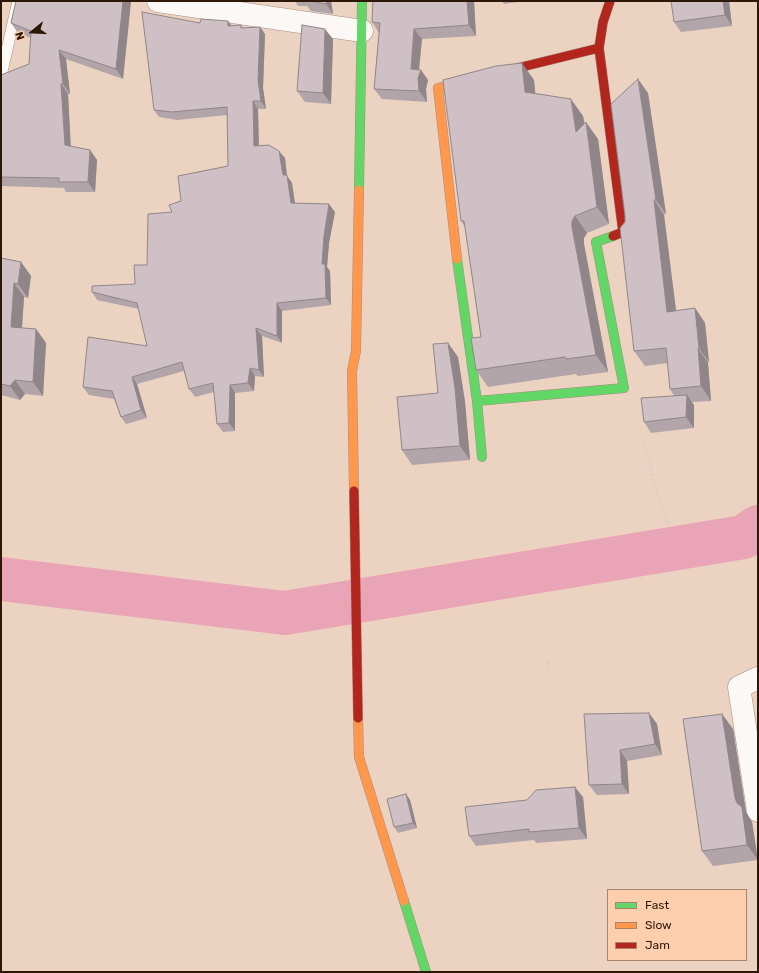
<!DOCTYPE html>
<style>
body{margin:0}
#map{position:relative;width:759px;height:973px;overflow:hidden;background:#ecd2c0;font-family:Rubik,sans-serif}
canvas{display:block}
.frame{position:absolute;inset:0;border:2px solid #2d1707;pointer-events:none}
.legend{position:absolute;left:607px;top:889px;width:140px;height:72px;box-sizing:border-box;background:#ffcead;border:1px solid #ab856b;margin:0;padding:5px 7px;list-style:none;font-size:12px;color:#2d1707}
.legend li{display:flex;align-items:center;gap:8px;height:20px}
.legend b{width:20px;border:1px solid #ab856b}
.north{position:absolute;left:12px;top:12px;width:40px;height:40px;-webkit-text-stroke:3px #ffcead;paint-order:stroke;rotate:252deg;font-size:11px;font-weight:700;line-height:16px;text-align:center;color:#2d1707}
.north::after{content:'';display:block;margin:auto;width:14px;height:18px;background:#2d1707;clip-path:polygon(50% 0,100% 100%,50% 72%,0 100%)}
</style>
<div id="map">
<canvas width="759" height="973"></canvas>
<div class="frame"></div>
<ul class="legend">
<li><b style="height:5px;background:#63d668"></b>Fast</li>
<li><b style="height:5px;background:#ff974d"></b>Slow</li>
<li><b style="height:5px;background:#b3261e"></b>Jam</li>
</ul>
<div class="north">N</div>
</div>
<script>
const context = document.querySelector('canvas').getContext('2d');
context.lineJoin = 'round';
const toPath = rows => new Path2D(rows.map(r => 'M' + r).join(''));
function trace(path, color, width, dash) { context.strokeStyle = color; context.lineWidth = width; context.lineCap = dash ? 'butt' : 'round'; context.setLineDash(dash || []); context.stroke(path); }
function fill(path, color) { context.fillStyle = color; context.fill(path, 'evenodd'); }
trace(toPath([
 [1,579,285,613,744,537,758,527]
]), '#e9a4b7', 44);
const lane = toPath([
 [1,76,18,1]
]);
const street = toPath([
 [158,1,362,31],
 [758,678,739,687,758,811]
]);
const fast = toPath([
 [359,190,362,1],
 [457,259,477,401,482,457],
 [477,401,624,388,596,242,613,236],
 [404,901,426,972]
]);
const slow = toPath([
 [457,259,438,88,481,77],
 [354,491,352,371,356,351,359,190],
 [358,718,359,757,404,901]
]);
const jam = toPath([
 [599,48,623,232,613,236],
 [481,77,599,48,603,22,610,1],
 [354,491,358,718]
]);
trace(lane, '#a48e7f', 12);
trace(street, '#a48e7f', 23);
trace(fast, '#a48e7f', 10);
trace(slow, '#a48e7f', 10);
trace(jam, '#a48e7f', 10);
trace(toPath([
 [644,440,659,501,668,524],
 [548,662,548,672]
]), '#d8cfc9', 2.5, [2, 3]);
trace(lane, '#fcf8f6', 11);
trace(street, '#fcf8f6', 22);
trace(fast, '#63d668', 9);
trace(slow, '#ff974d', 9);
trace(jam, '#b3261e', 9);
fill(toPath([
 [16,1,131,1,123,79,66,59,70,94,68,94,71,146,90,150,97,160,95,192,66,192,64,188,1,186,1,75,29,64,31,38,18,33,11,23],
 [295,1,331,1,333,14,311,11,307,6,298,6],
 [373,1,474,1,476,36,422,39,419,70,421,70,428,80,426,89,427,102,382,99,374,89,379,33,372,22],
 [502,1,526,1,504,4],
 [729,1,732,26,681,32,674,22],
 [200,23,232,26,241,25,243,28,260,27,265,34,263,88,266,109,258,109,259,146,285,158,287,176,292,183,295,203,335,212,329,243,327,267,330,271,331,305,282,311,282,343,262,336,264,377,255,376,254,391,235,393,235,431,223,432,217,424,214,392,195,397,189,389,184,371,137,384,147,418,126,424,121,417,114,399,89,395,83,387,147,346,139,309,97,300,92,292,135,284,147,265,172,212,181,201,228,166,227,115,177,120,159,117,154,110],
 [333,39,331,104,305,102,297,91],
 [534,80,535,93,583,116,585,124,598,139,609,224,587,233,584,238,584,244,608,372,578,376,576,374,488,387,476,370,481,337,465,227,461,221],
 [648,93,666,214,664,215,676,311,695,308,705,323,709,362,708,363,711,401,692,402,694,405,694,428,651,433,644,422,674,396,670,389,668,363,645,366,634,351,625,222],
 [1,258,21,262,31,276,28,298,24,297,22,328,36,329,46,343,43,396,25,394,20,400,1,395],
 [448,343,458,357,465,402,470,460,412,465,402,450,438,393],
 [649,713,657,724,662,755,627,761,629,794,597,795,589,785],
 [722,714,733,729,746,812,752,822,758,860,713,866,702,851],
 [406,794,410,800,417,828,398,833,394,827],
 [583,797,587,839,536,843,534,840,476,846,469,836]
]), '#b1a5a9');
fill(toPath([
 [123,1,131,1,123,79,116,69],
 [326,1,331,1,333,14,326,4],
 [467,1,474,1,476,36,469,25],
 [723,1,729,1,732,26,725,15],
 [228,21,234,29,228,26],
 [260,27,265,34,263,88,266,109,261,101,258,80],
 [325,29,333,39,331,104,323,93],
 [414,29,422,39,418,78,421,70,428,80,426,89,427,102,419,91,411,69],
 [59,50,66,59,70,94,63,84],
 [522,63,534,80,537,109,525,92],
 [638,79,648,93,666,214,656,200],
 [61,84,68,94,71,155,65,145],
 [571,99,583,116,588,149,576,132],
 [253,101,258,109,259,154,254,146],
 [586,122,598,139,609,224,597,207],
 [90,150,97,160,95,192,88,182],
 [279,151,285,158,287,176,292,183,296,211,291,203,283,175],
 [654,200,664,215,678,326,667,312],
 [329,204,335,212,329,243,327,267,330,271,331,305,326,298,322,264,324,236],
 [575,216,587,233,584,238,584,244,608,372,596,355,572,227,572,221],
 [21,262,31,276,28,298,18,284],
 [14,283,24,297,21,341,11,327],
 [277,303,282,311,282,343,277,336],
 [695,308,705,323,709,362,699,348],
 [256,328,262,336,264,377,259,370],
 [36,329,46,343,43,396,33,382],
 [448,343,458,357,465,402,470,460,460,446],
 [698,348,708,363,711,401,701,386],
 [250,368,255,376,254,391,248,383],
 [132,377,137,384,147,418,141,410],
 [15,380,25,394,20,400,10,386],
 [230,385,235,393,235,431,229,423],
 [687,395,694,405,694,428,686,417],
 [649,713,657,724,662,755,655,744],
 [722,714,733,729,746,812,752,822,758,860,747,845,737,803,735,798],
 [620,750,627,761,629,794,622,784],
 [575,787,583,797,587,839,579,828],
 [406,794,410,800,417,828,413,823]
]), '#908689');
const building = toPath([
 [16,1,123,1,116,69,59,50,63,84,61,84,65,145,90,150,88,182,59,182,59,178,1,177,1,75,29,64,31,31,11,23,16,1],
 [309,1,326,1,326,4,309,1],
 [373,1,467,1,469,25,414,29,411,69,421,70,418,78,419,91,374,89,380,23,372,22,373,1],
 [671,1,723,1,725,15,674,22,671,1],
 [142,12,200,23,201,19,228,21,228,26,241,25,241,28,260,27,258,80,261,101,253,101,254,146,269,145,279,151,283,175,287,175,291,203,329,204,324,236,322,264,325,264,326,298,277,303,277,336,256,328,259,370,250,368,248,383,230,385,229,423,217,424,213,383,189,389,182,362,132,377,141,410,121,417,112,391,83,387,88,337,147,346,137,303,92,292,92,286,135,284,134,265,147,265,148,214,172,212,169,205,181,201,178,176,228,166,227,107,172,112,154,110,142,12],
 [302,25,325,29,323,93,297,91,302,25],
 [522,63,525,92,571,99,576,132,586,122,597,207,575,216,572,221,572,227,596,355,566,359,565,357,476,370,471,338,481,337,464,221,461,221,443,80,496,66,522,63],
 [638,79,656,200,654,200,667,312,695,308,699,348,698,348,701,386,670,389,666,348,634,351,620,228,625,222,625,216,611,104,638,79],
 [1,258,21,262,18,284,14,283,11,327,36,329,33,382,15,380,10,386,1,384,1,258],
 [448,343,455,388,460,446,402,450,397,397,438,393,433,344,448,343],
 [687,395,686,417,644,422,641,398,687,395],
 [649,713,655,744,620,750,622,784,589,785,584,714,649,713],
 [722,714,735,798,737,803,742,807,747,845,702,851,683,719,722,714],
 [575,787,579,828,529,832,529,829,469,836,465,807,527,800,536,790,575,787],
 [406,794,413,823,394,827,387,799,406,794]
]);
fill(building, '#cec0c4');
trace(building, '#908689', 1);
</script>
